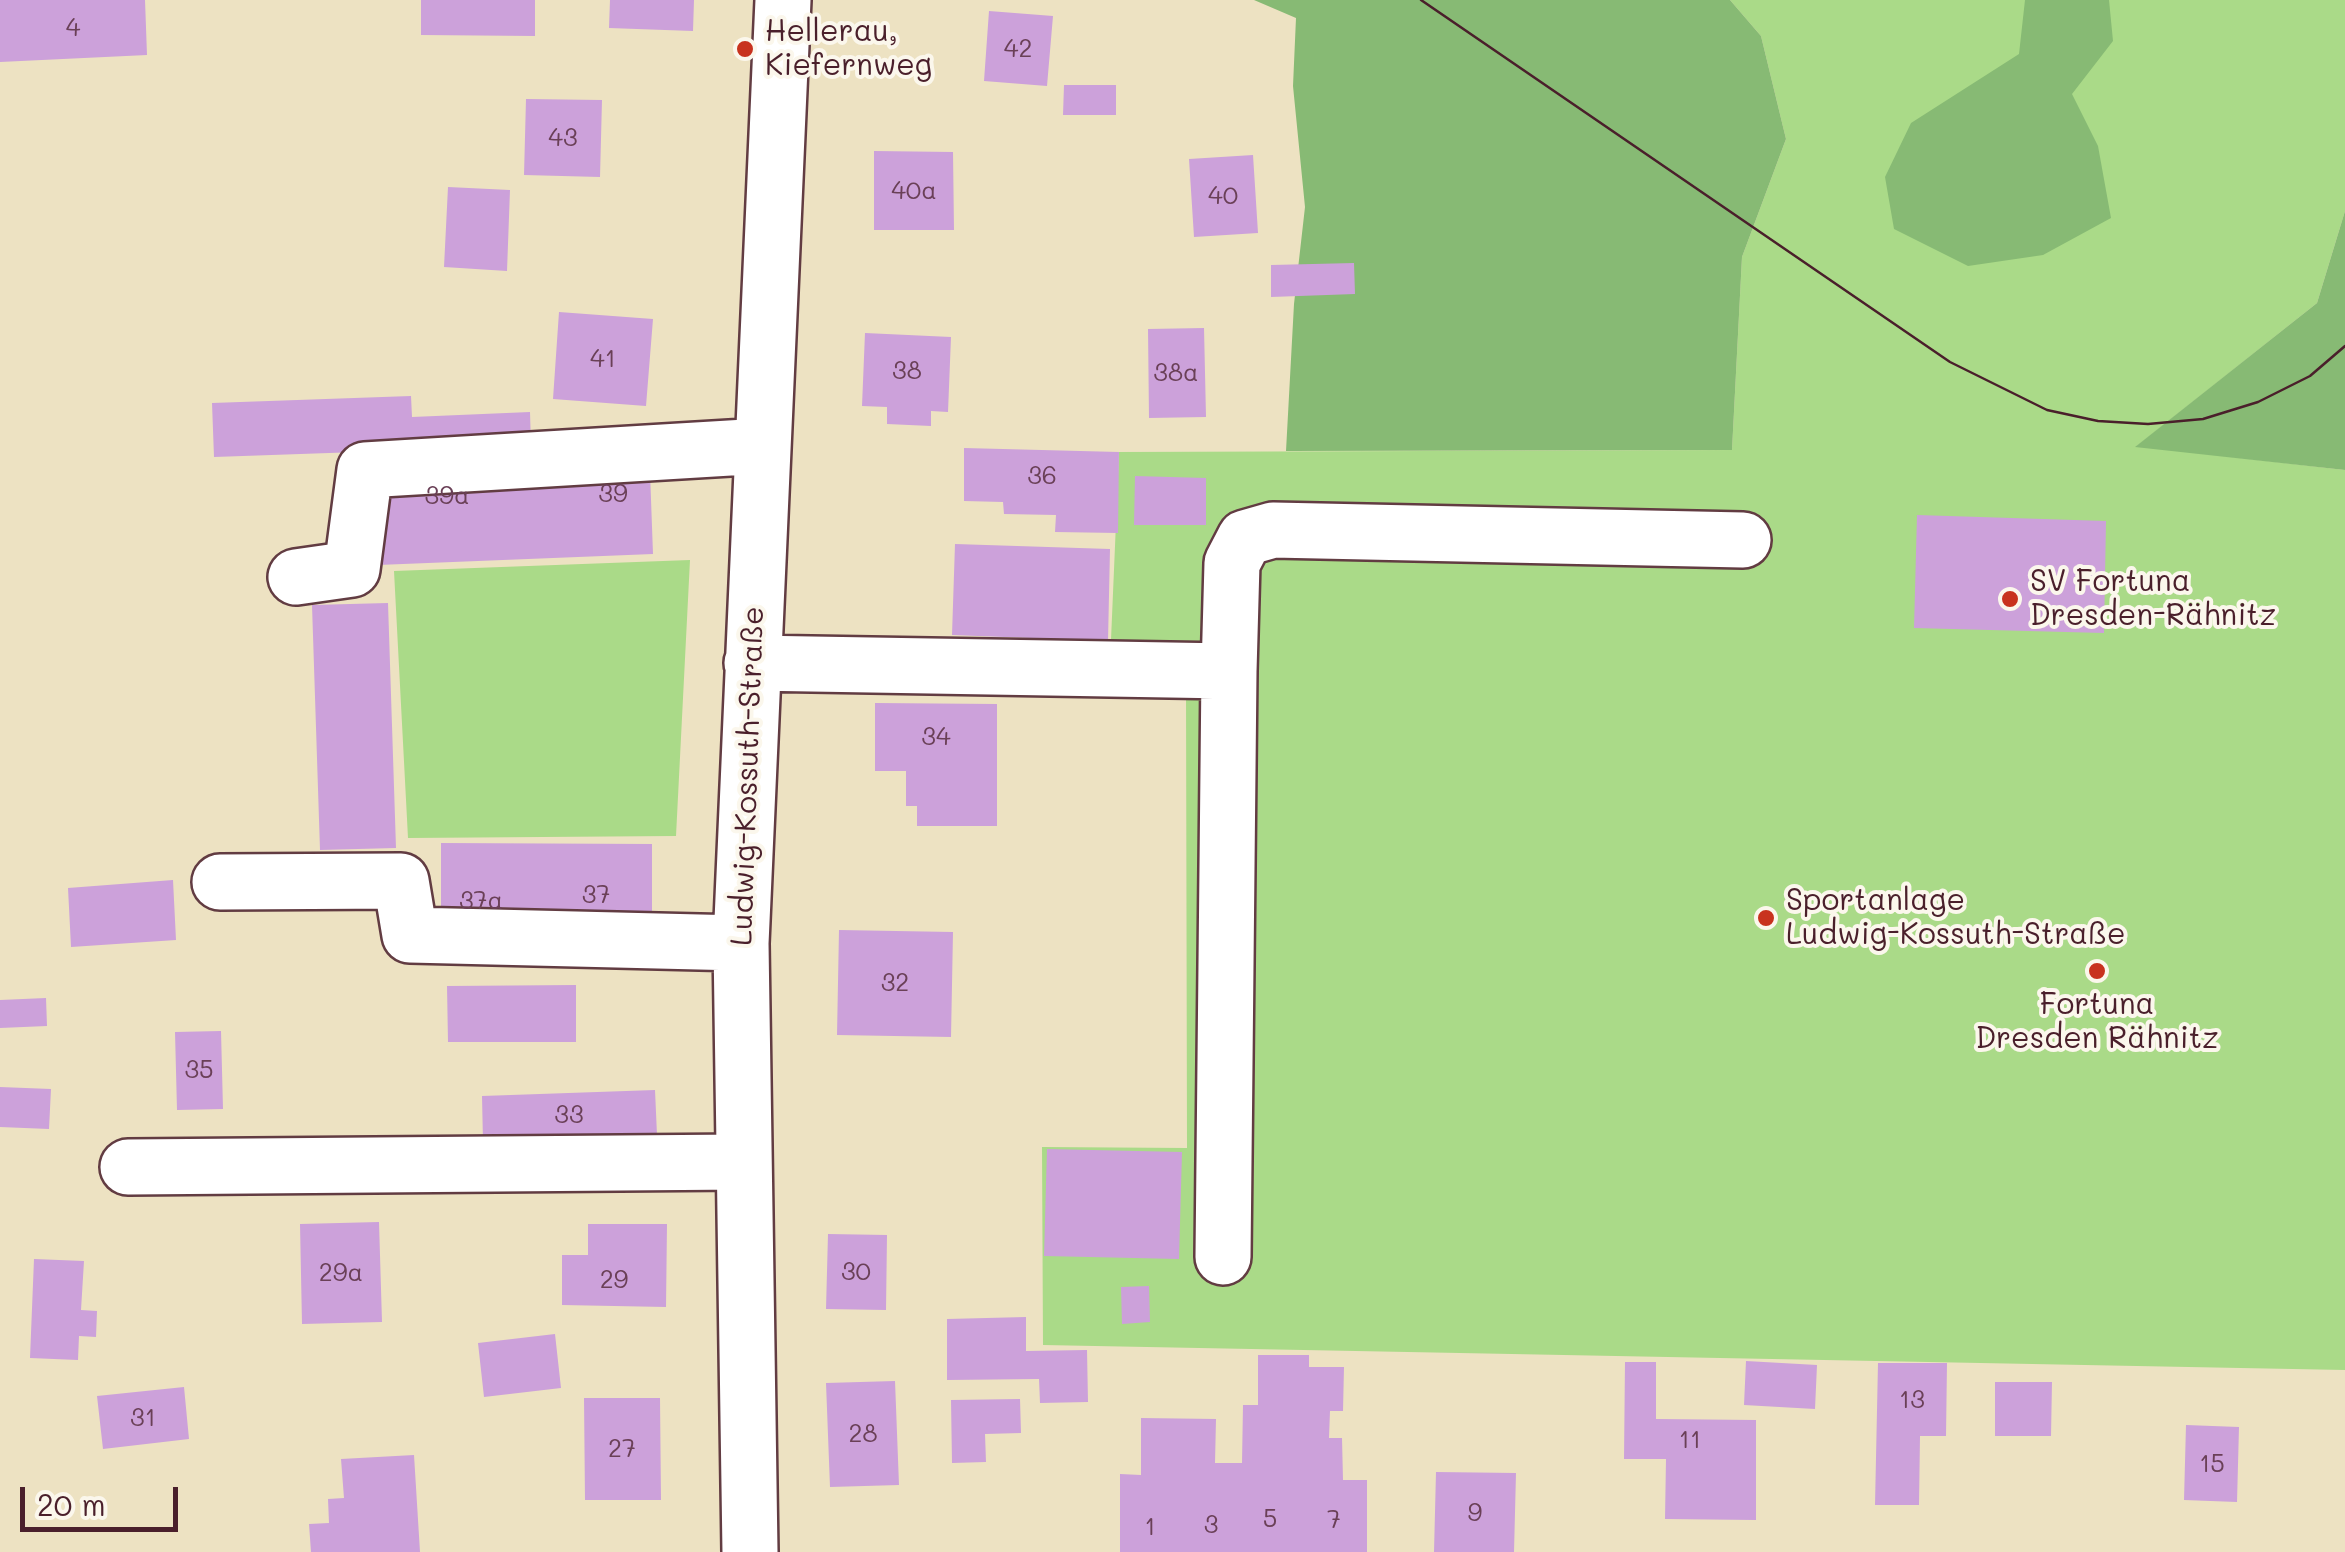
<!DOCTYPE html>
<meta charset="utf-8">
<style>
body{margin:0}
#map{position:relative;width:2345px;height:1552px;overflow:hidden;background:#ede2c2;font-family:Mali,sans-serif}
canvas{display:block}
.scale{position:absolute;left:20px;top:1487px;width:158px;height:45px;box-sizing:border-box;border:5px solid #4a1f2b;border-top:0;padding-left:12px;font-size:30px;line-height:35px;white-space:nowrap;color:#4a1f2b;-webkit-text-stroke:8px #fbf7ec;paint-order:stroke}
</style>
<div id="map">
<canvas width="2345" height="1552"></canvas>
<div class="scale">20 m</div>
</div>
<script>
const context = document.querySelector('canvas').getContext('2d');
context.lineJoin = 'round';
function fill(path, color) { context.fillStyle = color; context.fill(path, 'evenodd'); }
const toPath = rows => new Path2D(rows.map(r => 'M' + r).join(''));
function trace(path, color, width, dash) { context.strokeStyle = color; context.lineWidth = width; context.lineCap = dash ? 'butt' : 'round'; context.setLineDash(dash || []); context.stroke(path); }
function label(font, color, halo, rows, align = 'center') {
  context.font = font + ' Mali,sans-serif'; context.lineWidth = 8; context.setLineDash([]); context.textBaseline = 'middle'; context.strokeStyle = halo; context.fillStyle = color; for (const [text, x, y, turn = 0] of rows) {
    context.save(); context.translate(x, y); context.rotate((+turn || 0) * Math.PI / 180); context.textAlign = isNaN(turn) ? turn : align; if (halo) context.strokeText(text, 0, 0); context.fillText(text, 0, 0); context.restore();
  }
}
fill(toPath([
 [1730,0,2345,0,2345,211,2317,303,2137,446,2345,470,2345,1370,1043,1345,1042,1147,1187,1148,1186,690,1109,687,1119,452,1732,450,1742,257,1786,139,1761,36],
 [690,560,676,836,408,838,394,571]
]), '#aada88');
fill(toPath([
 [1254,0,1730,0,1761,36,1786,139,1742,257,1732,450,1286,451,1294,304,1305,207,1293,86,1296,18],
 [2025,0,2109,0,2113,41,2072,94,2098,146,2111,218,2043,255,1968,266,1894,229,1885,177,1911,123,2019,54],
 [2345,211,2345,470,2135,447,2317,303]
]), '#87ba74');
fill(toPath([
 [0,0,145,0,147,55,0,62],
 [421,0,535,0,535,36,421,35],
 [610,0,694,0,693,31,609,28],
 [989,11,1053,16,1047,86,984,81],
 [1064,85,1116,85,1116,115,1063,115],
 [526,99,602,100,600,177,524,175],
 [874,151,953,152,954,230,874,230],
 [1253,155,1258,233,1194,237,1189,159],
 [448,187,510,190,507,271,444,267],
 [1354,263,1355,294,1271,297,1271,265],
 [559,312,653,319,646,406,553,399],
 [1204,328,1206,417,1149,418,1148,329],
 [865,333,951,337,948,412,931,411,931,426,887,424,887,407,862,406],
 [411,396,412,417,530,412,531,446,214,457,212,403],
 [964,448,1119,452,1118,533,1055,532,1056,515,1004,514,1003,502,964,501],
 [650,472,653,554,378,565,375,482],
 [1135,476,1206,478,1206,525,1134,525],
 [1917,515,2106,521,2104,633,1914,628],
 [955,544,1110,549,1108,641,952,635],
 [388,603,396,848,320,850,312,605],
 [875,703,997,704,997,826,917,826,917,806,906,806,906,771,875,771],
 [441,843,652,844,652,923,441,923],
 [173,880,176,940,71,947,68,888],
 [839,930,953,932,951,1037,837,1035],
 [576,985,576,1042,448,1042,447,986],
 [46,998,47,1026,0,1028,0,1000],
 [221,1031,223,1109,177,1110,175,1032],
 [0,1087,51,1089,49,1129,0,1127],
 [655,1090,657,1135,483,1142,482,1096],
 [1047,1149,1182,1152,1179,1259,1044,1256],
 [379,1222,382,1322,302,1324,300,1224],
 [588,1224,667,1224,666,1307,562,1305,562,1255,588,1255],
 [828,1234,887,1235,886,1310,826,1309],
 [34,1259,84,1261,81,1310,97,1311,96,1337,79,1336,78,1360,30,1358],
 [1149,1286,1150,1322,1122,1324,1121,1287],
 [1026,1317,1026,1351,1087,1350,1088,1402,1040,1403,1039,1379,947,1380,947,1319],
 [555,1334,561,1388,484,1397,478,1343],
 [1258,1355,1309,1355,1309,1367,1344,1367,1343,1411,1330,1411,1329,1438,1342,1438,1343,1480,1367,1480,1367,1552,1120,1552,1120,1474,1141,1475,1141,1418,1216,1419,1215,1463,1242,1463,1243,1405,1258,1405],
 [1746,1361,1817,1365,1815,1409,1744,1405],
 [1625,1362,1656,1362,1656,1419,1756,1420,1756,1520,1665,1519,1666,1459,1624,1459],
 [1878,1363,1947,1363,1946,1436,1920,1436,1919,1505,1875,1505],
 [895,1381,899,1485,830,1487,826,1383],
 [1995,1382,2052,1382,2051,1436,1995,1436],
 [184,1387,189,1439,103,1449,97,1396],
 [584,1398,660,1398,661,1500,585,1500],
 [1020,1399,1021,1433,985,1434,986,1462,952,1463,951,1400],
 [2186,1425,2239,1427,2237,1502,2184,1500],
 [414,1455,420,1552,311,1552,309,1524,329,1523,328,1499,344,1498,341,1459],
 [1436,1472,1516,1473,1514,1552,1434,1552]
]), '#cca1da');
const minor = toPath([
 [296,577,352,569,365,470,763,446],
 [752,663,1229,671,1232,563,1245,538,1273,530,1743,540],
 [220,882,401,881,410,935,741,943],
 [128,1167,743,1162],
 [1223,1257,1229,671],
 [750,1552,741,943,783,0]
]);
trace(minor, '#623c42', 60);
trace(minor, '#fff', 55);
trace(toPath([
 [1421,0,1950,362,2047,410,2098,421,2148,424,2203,419,2258,402,2310,376,2345,346]
]), '#4a1f2b', 2.5);
for (const [x, y, r, color] of [
 [745,49,10,"#c8321e"],
 [2010,599,10,"#c8321e"],
 [1766,918,10,"#c8321e"],
 [2097,971,10,"#c8321e"]
]) { const dot = new Path2D(); dot.arc(x, y, r, 0, 2 * Math.PI); context.fillStyle = color; context.fill(dot); trace(dot, '#fbf7ec', 4); }
label('25px', '#6a4057', null, [
 ["4",73,28],
 ["42",1018,49],
 ["43",563,138],
 ["40a",914,191],
 ["40",1223,196],
 ["41",603,359],
 ["38",907,371],
 ["38a",1176,373],
 ["36",1042,476],
 ["39",613,494],
 ["39a",447,496],
 ["34",936,737],
 ["37",596,895],
 ["37a",481,901],
 ["32",895,983],
 ["35",199,1070],
 ["33",569,1115],
 ["30",856,1272],
 ["29a",341,1273],
 ["29",614,1280],
 ["13",1912,1400],
 ["31",143,1418],
 ["28",863,1434],
 ["11",1690,1440],
 ["27",622,1449],
 ["15",2212,1464],
 ["9",1475,1513],
 ["5",1270,1519],
 ["7",1334,1520],
 ["3",1211,1525],
 ["1",1150,1527]
]);
label('30px', '#4a1f2b', '#fbf7ec', [
 ["Hellerau,",765,32],
 ["Kiefernweg",765,66],
 ["SV Fortuna",2030,582],
 ["Dresden-Rähnitz",2030,616],
 ["Sportanlage",1786,901],
 ["Ludwig-Kossuth-Straße",1786,935],
 ["Fortuna",2097,1005,"center"],
 ["Dresden Rähnitz",2097,1039,"center"]
], 'left');
label('30px', '#4a1f2b', '#fbf7ec', [
 ["Ludwig-Kossuth-Straße",748,776,-88]
]);
</script>
